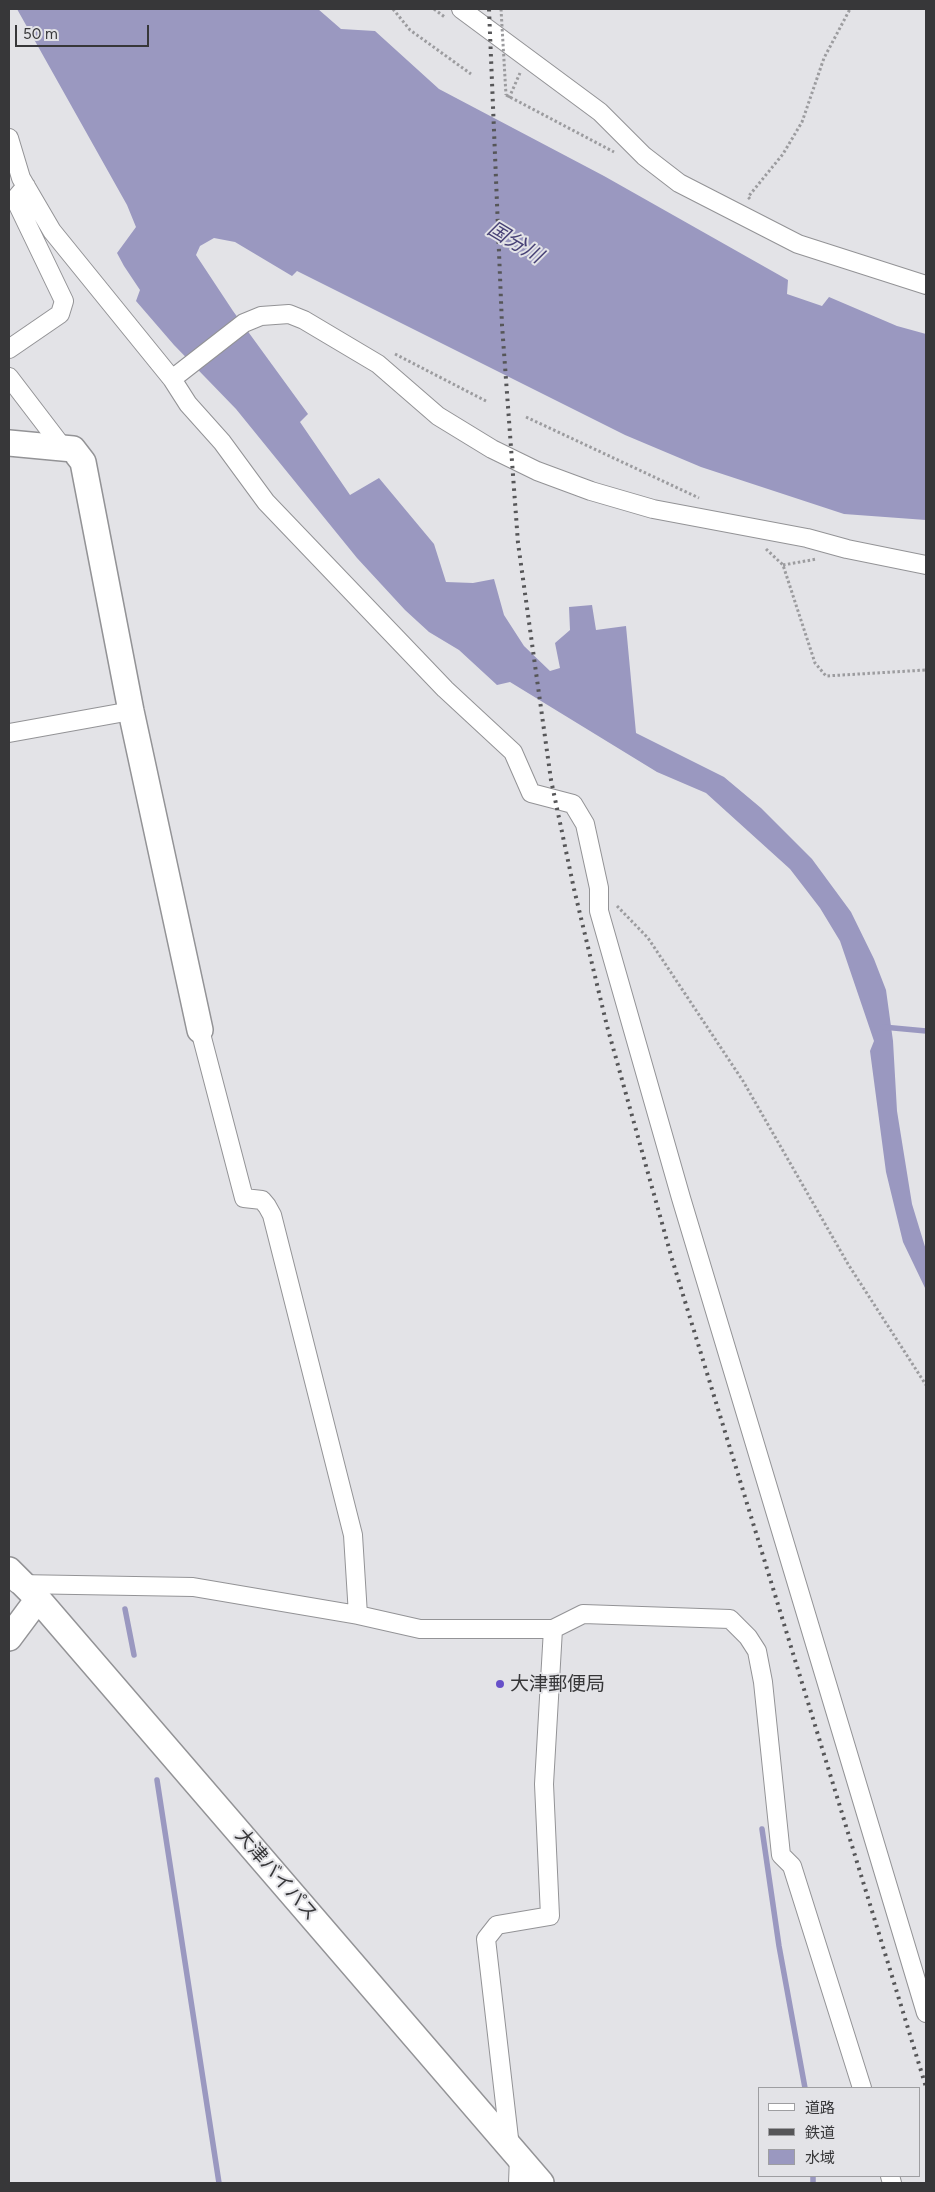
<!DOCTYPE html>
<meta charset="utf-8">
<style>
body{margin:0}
#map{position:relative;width:935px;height:2192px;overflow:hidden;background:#e3e3e7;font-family:Figtree,"Noto Sans JP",sans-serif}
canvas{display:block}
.frame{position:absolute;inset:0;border:10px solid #373739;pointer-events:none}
.legend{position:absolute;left:758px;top:2087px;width:162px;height:90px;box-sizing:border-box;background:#e3e3e7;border:1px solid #9e9ea1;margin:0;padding:6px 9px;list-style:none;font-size:15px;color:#373739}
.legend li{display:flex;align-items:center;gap:10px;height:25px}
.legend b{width:25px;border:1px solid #9e9ea1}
.scale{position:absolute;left:15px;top:25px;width:134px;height:22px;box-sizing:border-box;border:2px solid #373739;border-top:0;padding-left:6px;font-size:15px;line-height:18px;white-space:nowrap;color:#373739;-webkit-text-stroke:4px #e3e3e7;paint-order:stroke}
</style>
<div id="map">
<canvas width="935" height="2192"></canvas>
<div class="frame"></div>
<ul class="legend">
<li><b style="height:6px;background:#fff"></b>道路</li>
<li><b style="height:6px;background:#565658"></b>鉄道</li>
<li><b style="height:14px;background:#9a98c0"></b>水域</li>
</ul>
<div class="scale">50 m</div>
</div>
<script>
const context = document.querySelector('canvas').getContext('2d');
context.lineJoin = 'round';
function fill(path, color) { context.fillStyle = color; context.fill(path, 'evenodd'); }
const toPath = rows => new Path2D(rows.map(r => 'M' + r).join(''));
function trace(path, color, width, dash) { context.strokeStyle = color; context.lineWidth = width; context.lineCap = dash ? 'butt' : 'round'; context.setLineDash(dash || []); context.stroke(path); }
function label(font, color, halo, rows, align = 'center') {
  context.font = font + ' Figtree,"Noto Sans JP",sans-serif'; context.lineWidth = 4; context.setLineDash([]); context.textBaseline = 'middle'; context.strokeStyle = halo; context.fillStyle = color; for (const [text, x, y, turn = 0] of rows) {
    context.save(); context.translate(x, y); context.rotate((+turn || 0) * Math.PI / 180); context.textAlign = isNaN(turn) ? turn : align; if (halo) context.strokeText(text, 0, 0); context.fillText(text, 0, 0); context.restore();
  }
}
fill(toPath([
 [17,9,318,9,341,29,375,31,439,89,604,176,788,280,787,294,822,306,829,297,897,326,926,334,926,520,844,514,701,467,625,435,297,271,292,276,235,242,214,238,200,246,196,255,233,311,308,414,300,422,350,495,379,478,434,544,446,582,473,583,494,579,504,615,524,646,550,671,560,668,555,643,570,630,569,607,592,605,596,630,626,626,636,733,724,777,761,808,812,859,851,912,874,959,886,990,893,1041,897,1111,912,1204,926,1250,926,1290,903,1242,886,1172,870,1051,874,1041,840,941,820,908,790,869,706,793,657,772,510,682,497,685,459,650,429,632,405,610,357,558,236,409,174,345,136,301,140,290,124,266,117,253,136,227,127,205]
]), '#9a98c0');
trace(toPath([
 [883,1027,926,1031],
 [125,1609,134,1655],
 [157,1780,219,2183],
 [762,1829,779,1946,805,2088],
 [813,2183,813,2176]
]), '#9a98c0', 5.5);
const street = toPath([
 [461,9,600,112,644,156,679,183,798,244,926,285],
 [9,138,21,178,52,231,172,379,188,404,222,442,266,502,445,689,513,752,531,793,573,804,585,824,599,888,599,911,681,1198,926,2013],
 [9,349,60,314,64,301,15,199,26,186],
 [9,377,64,449],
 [172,379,244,323,261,316,289,314,304,320,378,364,438,416,492,449,537,471,591,491,653,509,807,538,847,549,926,565],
 [9,733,131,711],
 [200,1030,244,1198,262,1200,267,1206,272,1215,353,1535,358,1615],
 [17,1584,193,1587,358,1615,420,1629,553,1629,583,1614,730,1619,748,1637,757,1651,763,1682,781,1855,792,1866,862,2088],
 [510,2147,486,1939,497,1925,550,1916,544,1784,553,1629],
 [890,2176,892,2183],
 [518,2183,519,2157]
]);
const secondary = toPath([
 [9,443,73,449,83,462,131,711,200,1030],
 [9,1570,38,1599,541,2183],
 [9,1638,38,1599]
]);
trace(street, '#939396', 20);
trace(secondary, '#939396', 28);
trace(toPath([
 [393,9,410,30,471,74],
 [434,9,446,18],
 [506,95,614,152],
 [509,98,520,73],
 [750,199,748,197,783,154,802,122,824,58,850,9],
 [395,354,486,401],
 [526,417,699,498],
 [766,549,783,565,815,663,826,676,926,670],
 [783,565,817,559],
 [617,906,648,938,743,1081,848,1264,926,1385]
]), '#9c9c9f', 3, [2.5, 2.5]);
trace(street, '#fff', 18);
trace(secondary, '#fff', 25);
trace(toPath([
 [489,9,502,325,518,543,551,780,574,889,607,1026,672,1259,926,2087]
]), '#565658', 4, [2.5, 5]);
trace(toPath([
 [501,9,506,95]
]), '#9c9c9f', 3, [2.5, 2.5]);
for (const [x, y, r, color] of [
 [500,1684,5,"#6750c9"]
]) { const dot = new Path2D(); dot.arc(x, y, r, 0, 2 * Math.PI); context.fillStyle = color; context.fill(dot); trace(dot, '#e3e3e7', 2); }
label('19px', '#373739', '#e3e3e7', [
 ["大津郵便局",510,1684]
], 'left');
label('19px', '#373739', '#e3e3e7', [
 ["大津バイパス",276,1875,49]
]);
label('italic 20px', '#474176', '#e3e3e7', [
 ["国分川",515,243,31]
]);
</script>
